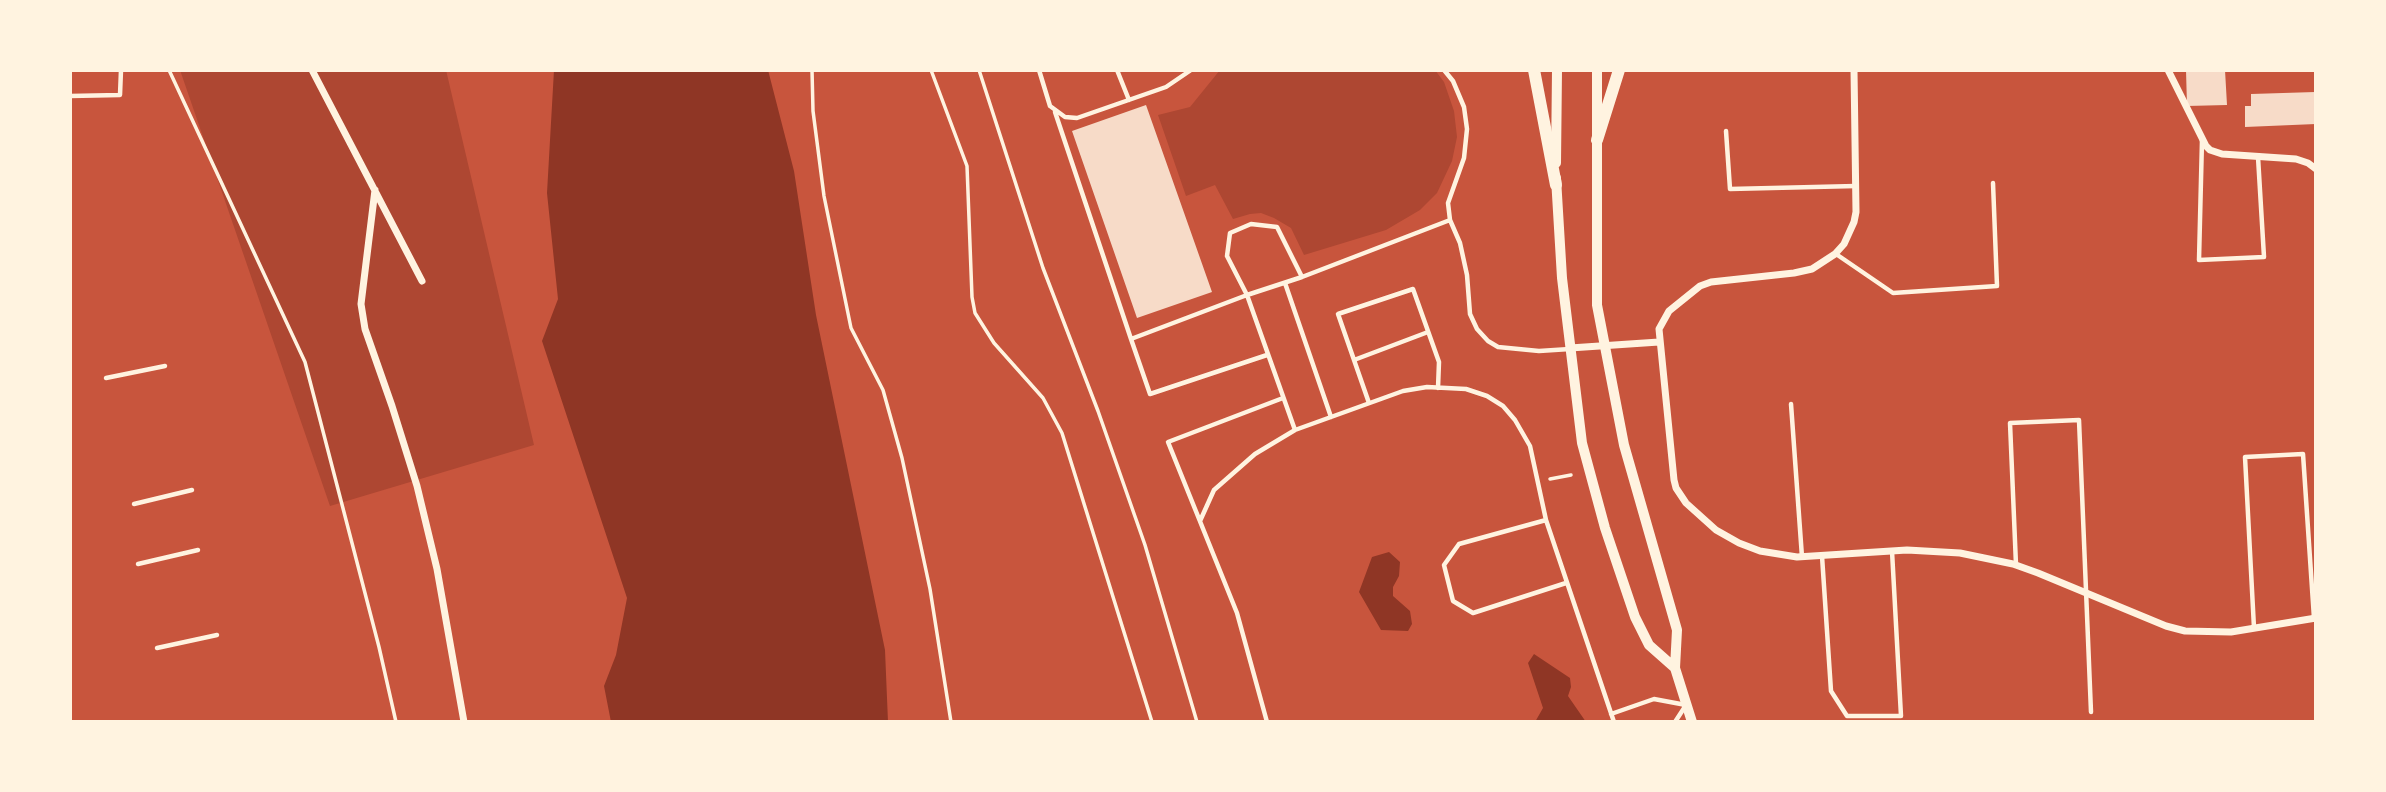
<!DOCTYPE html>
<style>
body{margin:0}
#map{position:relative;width:2386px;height:792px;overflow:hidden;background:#c8553d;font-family:"Varela Round",sans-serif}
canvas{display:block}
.frame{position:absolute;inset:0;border:72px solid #fff3e0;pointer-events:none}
</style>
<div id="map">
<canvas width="2386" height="792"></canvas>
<div class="frame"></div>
</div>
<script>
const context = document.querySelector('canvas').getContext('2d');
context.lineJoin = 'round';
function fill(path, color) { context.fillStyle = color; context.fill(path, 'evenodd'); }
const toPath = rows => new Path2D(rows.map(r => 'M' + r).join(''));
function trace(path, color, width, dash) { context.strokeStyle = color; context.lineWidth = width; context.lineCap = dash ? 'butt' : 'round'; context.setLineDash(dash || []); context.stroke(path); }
fill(toPath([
 [180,70,446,70,534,445,330,506],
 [1220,70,1435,70,1444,82,1454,111,1457,137,1452,161,1437,193,1420,210,1386,230,1304,255,1291,228,1274,218,1261,213,1250,214,1233,219,1215,185,1186,196,1158,115,1190,107]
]), '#ae4732');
fill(toPath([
 [554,70,768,70,794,171,816,315,885,650,888,722,611,722,604,686,616,655,627,598,542,341,558,299,547,193],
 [1389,552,1400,562,1399,576,1393,587,1393,596,1410,611,1412,624,1408,631,1381,630,1359,592,1372,557],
 [1534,654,1570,678,1571,687,1568,696,1586,722,1535,722,1543,708,1528,663]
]), '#8f3625');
fill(toPath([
 [2186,70,2225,70,2227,105,2187,106],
 [2315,92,2316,124,2245,127,2245,106,2251,106,2251,94],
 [1146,105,1212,292,1137,318,1072,131]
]), '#f7dbc8');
trace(toPath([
 [169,70,305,362,379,647,396,722],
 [812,70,813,111,824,196,851,328,883,390,902,458,930,589,951,722],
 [931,70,967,166,972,297,975,313,994,343,1043,398,1062,433,1152,722],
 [979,70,1043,268,1098,411,1145,545,1197,722],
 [1550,479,1571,475]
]), '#fff3e0', 3.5);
trace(toPath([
 [1039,70,1050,106,1065,117,1077,118,1166,87,1191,70],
 [1117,70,1129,100],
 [1444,70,1453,81,1464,107,1467,129,1464,158,1448,203,1450,220,1460,243,1467,275,1470,314,1477,329,1488,341,1498,347,1539,351,1570,349],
 [70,96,120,95,121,70],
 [1055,112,1131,339,1247,295,1227,256,1230,233,1251,224,1277,227,1302,277],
 [1726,131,1730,189,1856,186],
 [2202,140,2199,260,2264,257,2258,157],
 [1836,254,1893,293,1997,286,1993,183],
 [1285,283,1331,417],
 [1131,339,1150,394,1267,355],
 [1354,360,1428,332],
 [106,378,165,366],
 [1369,403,1338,314,1413,289,1439,362,1438,388],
 [1791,404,1802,557],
 [1295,430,1247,295,1302,277,1450,220],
 [134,504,192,490],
 [1546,520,1459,544,1444,565,1453,601,1473,613,1566,583],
 [1200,521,1214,490,1255,454,1295,430,1403,391,1427,387,1466,389,1487,396,1503,406,1515,420,1530,446,1546,520,1614,722],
 [1822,556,1831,691,1847,716,1901,716,1892,551],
 [138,564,198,550],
 [2016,565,2010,423,2079,420,2091,712],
 [2254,628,2245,457,2303,454,2314,618],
 [157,648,217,635],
 [1611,714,1654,699,1686,705,1675,722],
 [1267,722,1237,613,1168,442,1283,398]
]), '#fff3e0', 4.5);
trace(toPath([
 [312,70,422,281],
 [1854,70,1856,212,1854,222,1844,244,1835,254,1812,269,1794,273,1711,282,1700,286,1669,311,1659,329,1674,480,1676,488,1686,503,1716,530,1739,543,1760,551,1797,557,1907,550,1960,553,2013,564,2038,573,2166,626,2185,631,2231,632,2316,618],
 [2168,70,2206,146,2210,150,2222,154,2296,159,2308,163,2316,169],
 [375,190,361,304,365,329,392,406,417,486,437,569,464,722],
 [1570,348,1659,342]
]), '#fff3e0', 7);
trace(toPath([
 [1597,70,1597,305,1624,445,1677,630,1675,668,1692,722],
 [1556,163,1557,70],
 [1556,178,1562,278,1582,443,1605,528,1635,617,1649,645,1675,668]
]), '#fff3e0', 10);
trace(toPath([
 [1534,70,1556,185],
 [1597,140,1619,70]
]), '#fff3e0', 12);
</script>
